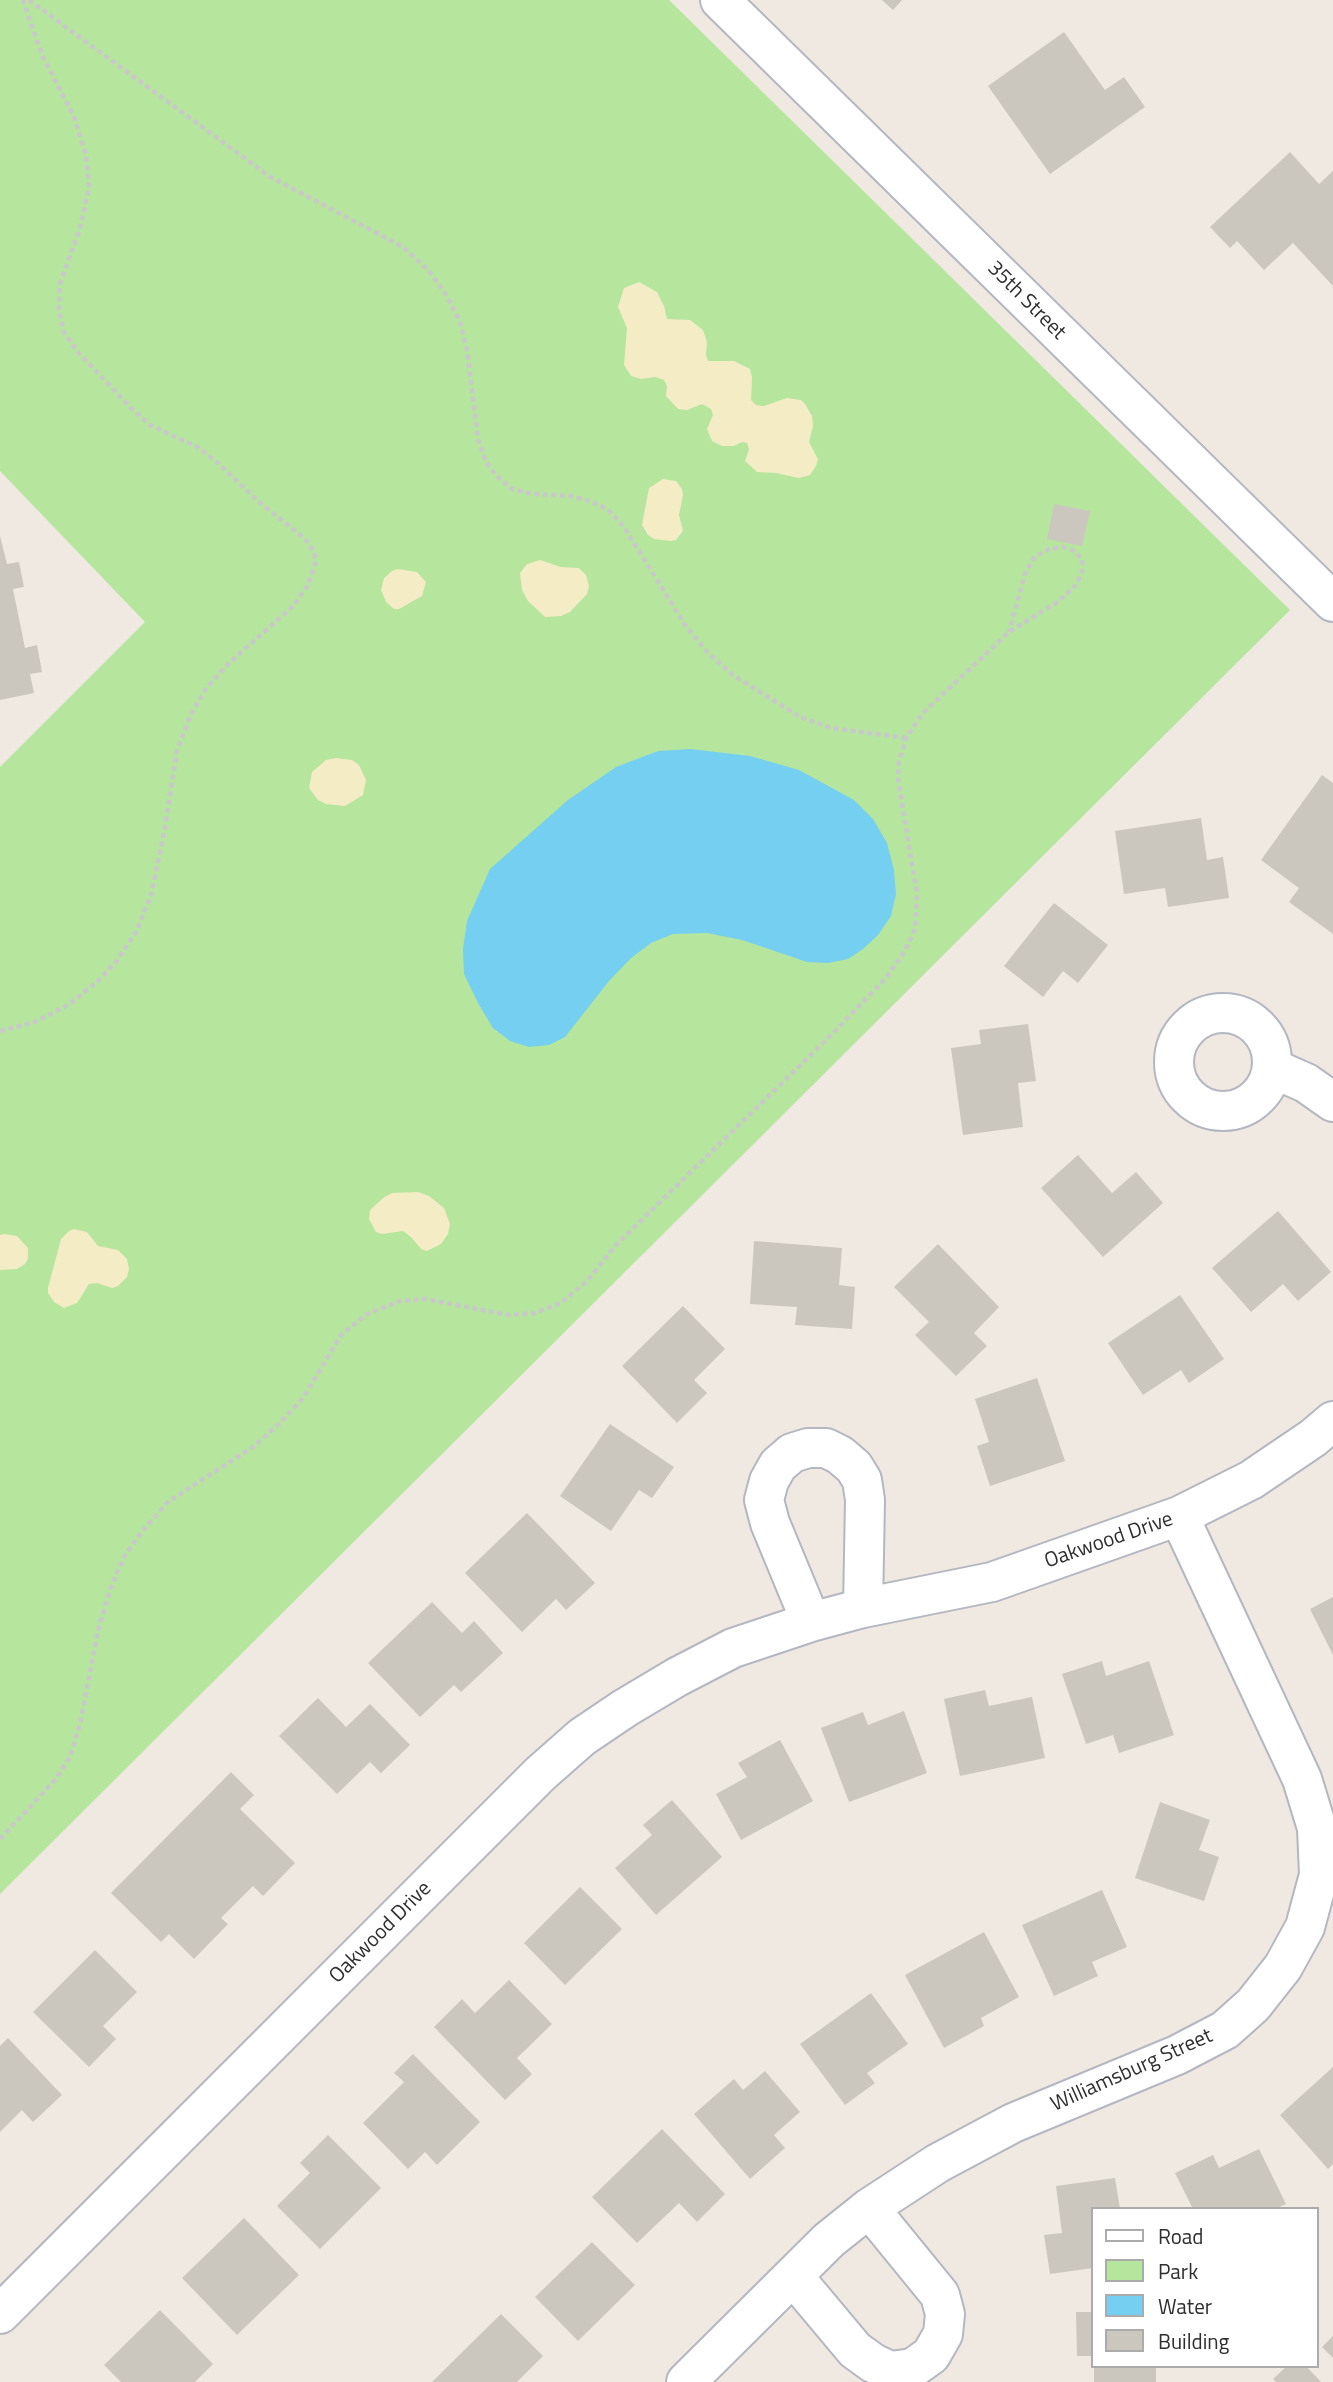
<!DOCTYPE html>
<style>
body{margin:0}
#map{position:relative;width:1333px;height:2382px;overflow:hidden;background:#efe9e1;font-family:"Titillium Web",sans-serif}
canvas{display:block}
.legend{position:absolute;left:1091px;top:2207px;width:228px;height:161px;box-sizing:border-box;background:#fff;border:2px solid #ababab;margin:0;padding:9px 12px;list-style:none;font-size:21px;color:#2e2e2e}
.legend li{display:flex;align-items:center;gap:14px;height:35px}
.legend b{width:35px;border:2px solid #ababab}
</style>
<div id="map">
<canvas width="1333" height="2382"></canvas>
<ul class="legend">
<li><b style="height:9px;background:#fff"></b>Road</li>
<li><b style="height:19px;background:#b6e59e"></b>Park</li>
<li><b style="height:19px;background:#75cff0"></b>Water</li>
<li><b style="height:19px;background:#cbc7bf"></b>Building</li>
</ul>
</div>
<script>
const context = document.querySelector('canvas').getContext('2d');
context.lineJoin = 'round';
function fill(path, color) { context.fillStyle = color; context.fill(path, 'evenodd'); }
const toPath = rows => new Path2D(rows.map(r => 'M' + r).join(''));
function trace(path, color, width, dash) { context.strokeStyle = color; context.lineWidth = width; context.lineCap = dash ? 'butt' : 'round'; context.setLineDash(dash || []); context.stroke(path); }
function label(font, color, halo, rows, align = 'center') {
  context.font = font + ' "Titillium Web",sans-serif'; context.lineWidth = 6; context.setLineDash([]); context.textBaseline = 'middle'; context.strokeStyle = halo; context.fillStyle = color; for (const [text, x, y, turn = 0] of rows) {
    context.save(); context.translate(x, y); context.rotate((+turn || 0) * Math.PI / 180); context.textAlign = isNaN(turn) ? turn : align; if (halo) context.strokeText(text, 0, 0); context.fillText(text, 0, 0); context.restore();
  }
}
fill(toPath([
 [0,0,669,0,1290,610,0,1894,0,767,145,622,0,471]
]), '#b6e59e');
fill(toPath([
 [639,282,657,292,664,306,667,319,690,320,703,330,707,342,706,355,708,361,734,361,750,369,752,377,751,400,756,405,764,406,787,398,801,400,805,404,812,416,813,426,809,442,818,459,816,466,810,475,799,478,776,473,757,472,745,461,749,449,747,443,742,442,734,446,722,446,712,441,707,429,713,415,711,409,702,404,687,410,678,409,666,396,667,386,664,380,655,377,641,379,631,376,624,365,627,328,618,307,624,288],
 [663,479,676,481,682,489,683,495,679,515,683,531,676,540,671,541,654,539,648,535,642,525,649,488],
 [540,560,561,567,579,568,586,575,589,586,587,594,570,612,561,616,545,617,528,601,522,590,520,573,527,564],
 [398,569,417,572,426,582,422,596,399,609,394,609,386,602,381,590,384,578,392,571],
 [336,758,352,760,359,765,366,780,363,795,345,806,326,804,318,800,309,788,312,772,326,760],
 [418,1192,429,1196,444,1208,450,1224,448,1234,441,1244,427,1251,421,1249,412,1238,403,1231,382,1234,376,1232,369,1219,370,1210,383,1198,392,1193],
 [74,1229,87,1232,98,1246,118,1250,127,1259,129,1269,127,1277,118,1286,112,1288,97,1283,89,1284,77,1303,64,1308,54,1302,48,1293,48,1288,61,1239,69,1231],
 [4,1234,17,1236,28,1248,28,1259,25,1264,17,1269,0,1270,0,1235]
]), '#f3ecc5');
fill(toPath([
 [690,749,750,756,799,770,854,800,873,819,887,843,894,870,896,894,891,916,878,935,863,949,848,959,828,963,807,962,742,940,707,933,673,934,651,943,631,958,609,981,565,1037,549,1045,529,1047,510,1041,493,1028,478,1003,464,974,463,949,467,921,490,869,568,800,616,767,658,751]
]), '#75cff0');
fill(toPath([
 [882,0,902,0,893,10],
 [1064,32,1105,90,1124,77,1145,107,1050,174,988,86],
 [1290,152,1319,184,1333,171,1333,286,1293,243,1264,270,1237,241,1230,248,1210,227],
 [1054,504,1090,511,1082,546,1047,539],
 [0,536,7,564,19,562,24,587,13,589,25,648,37,645,42,672,30,674,34,693,0,700],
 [1322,775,1333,783,1333,934,1289,902,1299,888,1261,860],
 [1201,818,1207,860,1223,857,1229,898,1168,907,1165,888,1124,894,1115,831],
 [1054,903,1108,945,1078,983,1063,971,1043,997,1004,966],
 [1028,1024,1036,1081,1018,1083,1023,1127,963,1135,951,1048,981,1044,979,1030],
 [1078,1155,1112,1193,1136,1172,1163,1203,1103,1257,1041,1188],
 [1278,1211,1331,1272,1298,1301,1283,1284,1251,1312,1212,1268],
 [754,1241,842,1248,839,1285,855,1287,852,1329,795,1325,797,1307,750,1304],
 [938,1244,999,1307,974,1333,987,1346,956,1376,915,1335,929,1322,894,1287],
 [1180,1295,1224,1359,1189,1383,1181,1370,1143,1395,1108,1343],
 [683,1306,725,1349,694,1380,707,1393,677,1423,622,1366],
 [1037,1378,1065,1461,990,1486,977,1446,989,1442,975,1399],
 [610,1424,674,1467,652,1498,639,1490,611,1531,560,1496],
 [527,1513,595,1583,566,1610,556,1599,522,1632,465,1573],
 [1333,1597,1333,1655,1310,1609],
 [432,1602,462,1633,474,1621,503,1653,461,1692,454,1685,420,1717,368,1663],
 [1102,1661,1106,1676,1149,1661,1174,1735,1119,1753,1113,1735,1086,1744,1062,1674],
 [985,1690,989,1706,1032,1697,1045,1758,960,1776,944,1699],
 [318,1698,346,1727,370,1704,410,1745,381,1773,370,1762,337,1794,279,1736],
 [904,1711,927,1773,849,1802,821,1728,863,1712,868,1725],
 [780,1740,813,1801,741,1840,716,1794,747,1777,738,1763],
 [231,1772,254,1795,240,1809,295,1863,263,1896,253,1886,221,1918,228,1924,194,1959,169,1934,161,1942,111,1893],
 [672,1800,722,1857,656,1915,615,1868,652,1835,643,1825],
 [1160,1802,1210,1820,1199,1850,1219,1857,1204,1901,1135,1878],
 [580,1887,622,1929,565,1985,524,1943],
 [1102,1890,1127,1947,1092,1962,1098,1976,1054,1996,1022,1925],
 [984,1932,1019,1997,981,2018,984,2026,944,2048,905,1975],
 [95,1950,137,1992,103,2026,116,2039,89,2067,33,2012],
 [509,1980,552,2024,517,2058,532,2074,505,2100,434,2027,462,1999,475,2013],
 [871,1993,908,2044,867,2073,875,2083,845,2105,800,2044],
 [8,2038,62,2095,33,2122,22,2110,0,2132,0,2046],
 [413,2054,480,2122,437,2165,425,2152,408,2169,363,2123,404,2082,394,2073],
 [1333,2067,1333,2164,1328,2169,1280,2115],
 [765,2071,800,2112,774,2135,785,2148,750,2179,694,2114,734,2079,743,2090],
 [662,2129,725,2194,697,2222,679,2203,637,2243,592,2197],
 [328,2135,381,2188,320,2249,277,2206,310,2173,300,2163],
 [1259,2149,1286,2204,1275,2209,1193,2209,1175,2173,1213,2155,1219,2168],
 [1115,2178,1120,2209,1093,2209,1093,2268,1050,2274,1044,2235,1062,2233,1056,2186],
 [244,2218,299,2275,237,2335,182,2278],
 [592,2242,635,2285,578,2341,535,2297],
 [160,2310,213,2364,195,2382,121,2382,104,2365],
 [1076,2312,1093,2312,1093,2356,1077,2356],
 [501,2314,543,2356,517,2382,432,2382],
 [1333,2336,1333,2358,1322,2347],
 [1094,2366,1156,2366,1156,2382,1094,2382],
 [1287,2366,1306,2366,1321,2382,1276,2382,1273,2379]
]), '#cbc7bf');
const minor = toPath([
 [720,0,1333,602],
 '1174 1062a49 49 0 1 1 98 0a49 49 0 1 1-98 0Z',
 [1272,1068,1306,1083,1333,1102],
 [811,1622,770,1523,764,1500,769,1481,778,1465,792,1453,808,1448,826,1448,840,1455,854,1467,862,1480,865,1500,863,1608],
 [793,2276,855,2350,873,2363,890,2371,913,2368,931,2355,943,2334,945,2314,940,2295,869,2208],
 [0,2314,540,1774,582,1737,625,1708,677,1677,733,1648,811,1622,863,1608,992,1582,1179,1516,1251,1480,1313,1438,1333,1421],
 [686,2382,829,2240,869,2208,938,2163,1013,2123,1177,2055,1225,2030,1253,2005,1283,1967,1305,1927,1319,1875,1317,1828,1302,1779,1179,1516]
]);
trace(minor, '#b4b7c1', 42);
trace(toPath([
 [29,0,269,176,403,247,429,271,447,296,460,322,467,350,478,439,486,462,497,476,512,489,533,494,571,496,590,501,607,509,624,527,685,625,708,653,733,675,800,717,831,728,906,738],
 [0,1031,35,1022,68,1005,97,982,116,962,136,932,151,895,164,833,177,751,190,716,205,690,227,665,292,607,308,585,316,561,313,550,305,539,258,501,219,464,199,448,150,425,132,409,77,351,64,332,59,311,60,283,80,229,89,187,86,155,74,117,42,55,23,0],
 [0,1839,55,1780,70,1757,80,1724,99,1626,112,1584,125,1555,143,1530,169,1501,253,1447,280,1423,303,1398,341,1335,367,1314,400,1301,425,1299,509,1315,535,1313,561,1303,587,1281,616,1245,828,1038,886,978,905,951,915,929,917,894,898,779,899,761,906,738,923,713,1009,632,1059,601,1076,585,1082,572,1082,559,1074,551,1063,547,1050,549,1035,556,1025,574,1009,632]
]), '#c9c9c9', 4.5, [5, 3.5]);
trace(minor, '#fff', 38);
label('21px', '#2e2e2e', '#fff', [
 ["35th Street",1026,301,45],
 ["Oakwood Drive",1109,1541,-19],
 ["Oakwood Drive",381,1933,-45],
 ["Williamsburg Street",1132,2071,-24]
]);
</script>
